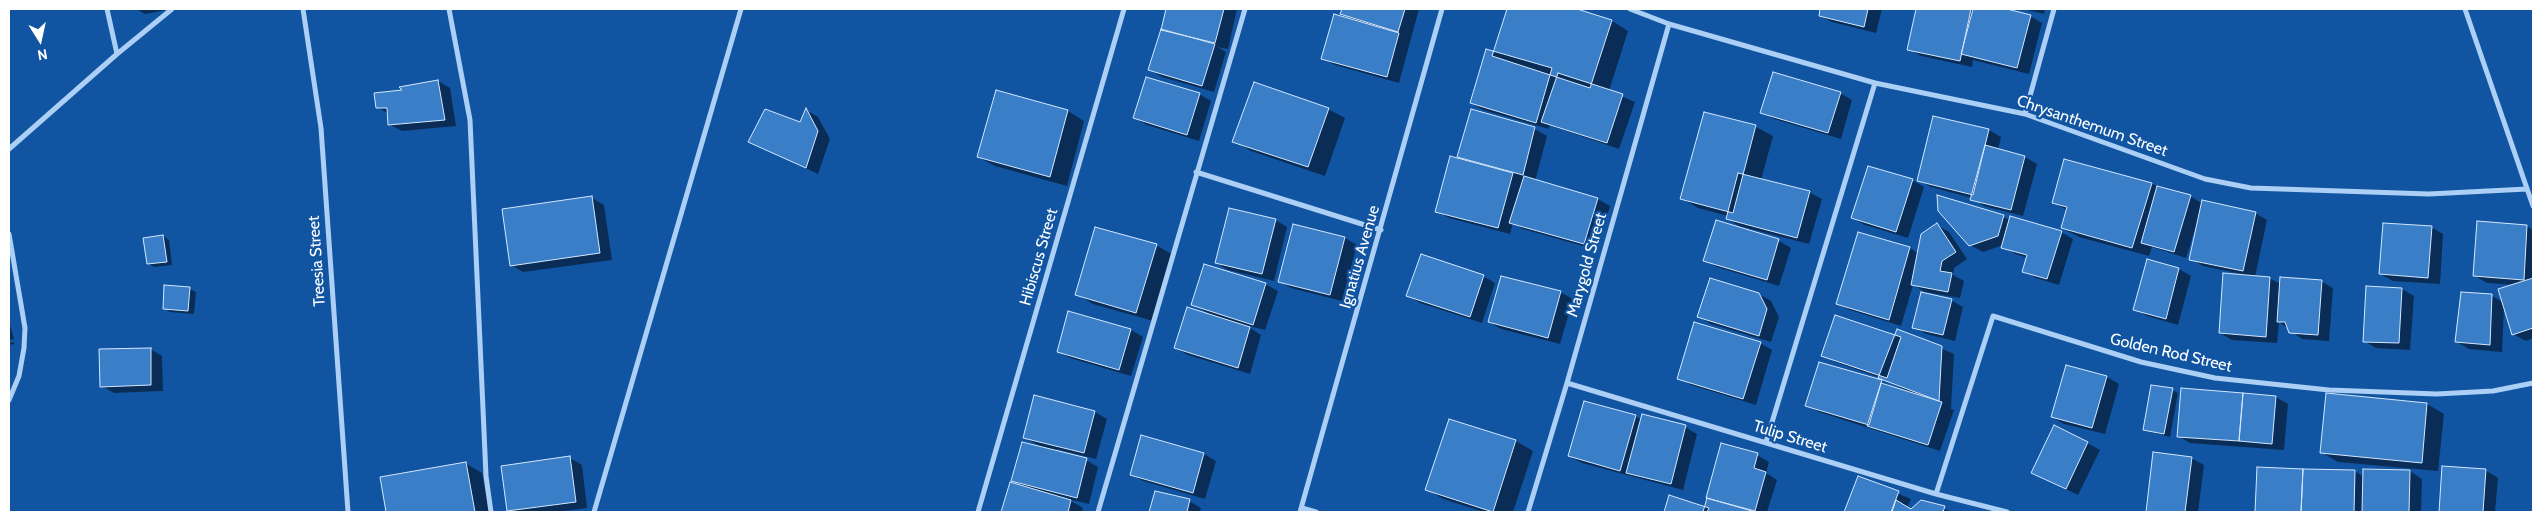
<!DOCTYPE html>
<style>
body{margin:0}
#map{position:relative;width:2542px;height:521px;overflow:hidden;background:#1155a2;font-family:Cabin,sans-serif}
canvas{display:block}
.frame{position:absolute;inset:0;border:10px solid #fff;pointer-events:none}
.north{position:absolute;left:15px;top:15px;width:50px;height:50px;-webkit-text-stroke:4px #1155a2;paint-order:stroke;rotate:170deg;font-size:14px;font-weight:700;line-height:20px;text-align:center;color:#fff}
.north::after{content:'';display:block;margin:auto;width:18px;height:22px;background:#fff;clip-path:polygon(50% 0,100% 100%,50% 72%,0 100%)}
</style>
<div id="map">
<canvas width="2542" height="521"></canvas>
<div class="frame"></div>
<div class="north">N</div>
</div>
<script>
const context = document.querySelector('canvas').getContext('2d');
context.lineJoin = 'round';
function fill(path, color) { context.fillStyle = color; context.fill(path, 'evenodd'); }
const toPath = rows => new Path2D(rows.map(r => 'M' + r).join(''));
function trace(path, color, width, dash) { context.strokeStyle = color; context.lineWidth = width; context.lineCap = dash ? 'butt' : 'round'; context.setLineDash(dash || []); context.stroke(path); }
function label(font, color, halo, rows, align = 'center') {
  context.font = font + ' Cabin,sans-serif'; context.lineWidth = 4.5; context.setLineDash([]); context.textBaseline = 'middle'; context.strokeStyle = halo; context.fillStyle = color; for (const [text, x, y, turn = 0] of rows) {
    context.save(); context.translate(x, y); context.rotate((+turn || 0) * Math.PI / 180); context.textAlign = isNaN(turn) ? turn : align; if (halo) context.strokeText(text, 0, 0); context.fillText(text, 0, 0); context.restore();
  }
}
fill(toPath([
 [136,9,171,9,145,14],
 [1168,9,1237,9,1228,49,1217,47,1226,52,1214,92,1162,77,1150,70],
 [1343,9,1419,9,1399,83,1335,65,1322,58,1353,20,1342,13],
 [1509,9,1573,9,1612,21,1628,31,1609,91,1635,102,1619,149,1549,125,1549,129,1483,110,1471,103,1494,53],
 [1822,9,1882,9,1876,33,1832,22,1820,16],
 [1917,9,2002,9,2030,16,2042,23,2029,74,1973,60,1972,67,1921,56,1909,49],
 [2023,9,2045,9,2044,14],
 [438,81,450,88,456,126,402,131,389,124,389,114,377,107,404,91],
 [996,92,1068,111,1084,121,1067,186,995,166,978,157],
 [1840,93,1852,100,1841,139,1774,119,1762,112],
 [1199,94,1211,101,1199,141,1147,125,1135,118],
 [1328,109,1345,118,1325,176,1251,151,1234,141],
 [806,110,818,117,830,139,818,174,749,141,801,123],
 [1472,111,1535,129,1547,136,1535,181,1598,199,1610,206,1597,250,1523,229,1513,223,1510,234,1449,218,1436,211,1468,161,1459,156],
 [1705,113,1756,127,1773,136,1761,180,1809,192,1822,199,1809,244,1739,226,1727,219,1728,216,1698,208,1681,198],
 [1934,117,1989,130,2001,137,1998,150,2025,157,2037,164,2023,216,1984,206,1972,198,1931,187,1919,180],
 [2065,160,2152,184,2190,196,2203,204,2255,213,2267,220,2255,277,2269,278,2281,284,2321,281,2333,288,2329,341,2302,339,2279,322,2277,343,2232,340,2220,333,2241,274,2203,266,2191,259,2199,224,2197,223,2186,258,2152,247,2149,256,2079,237,2062,228,2067,210,2054,203],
 [1912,180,1924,187,1908,238,1865,225,1853,218],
 [1939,196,2011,220,2061,232,2073,239,2059,285,2036,278,2024,271,2028,258,2015,254,2003,245,1983,252,1970,245],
 [592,198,604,205,612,260,523,272,511,265],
 [1275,220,1287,227,1274,281,1228,270,1216,263],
 [2478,223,2527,226,2533,230,2533,338,2526,341,2513,334,2504,306,2502,352,2469,349,2457,342,2462,293,2492,296,2503,302,2516,285,2487,283,2475,276],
 [1937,225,1949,232,1967,259,1954,268,1953,275,1964,281,1960,298,1925,292,1913,285,1901,326,1850,310,1838,304,1859,234,1910,248,1919,254],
 [1294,226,1345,238,1357,245,1342,301,1291,288,1279,281],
 [2431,227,2443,234,2440,284,2393,281,2380,274],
 [163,236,169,240,172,265,154,267,148,263],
 [1779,241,1791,248,1779,286,1717,267,1705,260],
 [1156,245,1173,255,1153,321,1093,304,1077,294],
 [2148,261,2179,269,2191,276,2178,325,2147,316,2135,309],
 [1483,276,1495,283,1482,323,1420,303,1408,296],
 [1265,284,1278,291,1265,330,1245,325,1261,335,1250,374,1188,355,1175,348,1208,313,1192,304],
 [190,289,196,292,194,314,170,312,164,308],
 [2402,289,2414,296,2410,350,2376,348,2364,341],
 [1560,292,1573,299,1560,344,1501,329,1489,322],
 [1759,294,1771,301,1779,317,1771,342,1711,324,1699,317],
 [1951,300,1963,307,1955,341,1926,334,1914,327],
 [9,321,14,339,9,340],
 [1131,330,1143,337,1131,376,1070,358,1058,351],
 [1898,330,1954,354,1951,409,1954,410,1940,451,1819,412,1807,405,1820,363,1882,382,1904,392,1905,390,1881,378,1835,362,1823,355,1896,337],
 [14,342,14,344,9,345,9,343],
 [1760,343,1772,350,1756,405,1691,385,1679,378],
 [150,349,162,356,163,391,114,393,102,386],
 [2067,366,2107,377,2119,384,2105,434,2064,424,2052,417],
 [2172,390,2178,393,2170,437,2144,430],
 [2327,394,2427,404,2444,414,2438,471,2338,462,2321,452],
 [1035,396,1095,412,1107,419,1096,459,1056,449,1055,451,1086,460,1098,467,1089,504,1068,499,1083,508,1082,512,1003,512,1011,484,1022,486,1013,480,1041,447,1024,437],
 [2276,397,2288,404,2284,450,2190,443,2178,436],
 [1636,416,1641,420,1685,427,1697,434,1683,490,1582,463,1569,456],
 [1449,420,1516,441,1533,451,1513,512,1484,512,1443,499,1427,489],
 [1142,437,1204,454,1216,461,1205,499,1143,481,1131,474],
 [2087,443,2100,450,2078,495,2045,479],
 [2154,454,2191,458,2204,465,2198,512,2147,512],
 [1757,455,1769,462,1766,473,1777,480,1767,512,1665,512,1670,497,1705,508],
 [570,458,582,465,587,508,556,512,512,512,508,510],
 [465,463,482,473,489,512,387,512,381,478],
 [2258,468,2355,471,2364,477,2410,471,2422,479,2421,512,2256,512],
 [2443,468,2485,470,2498,478,2495,512,2440,512],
 [1859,477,1911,499,1907,508,1912,511,1922,501,1953,512,1845,512],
 [1155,493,1189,501,1201,508,1200,512,1151,512]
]), '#0007');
const building = toPath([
 [1166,9,1224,9,1215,43,1161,30,1166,9],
 [1342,9,1405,9,1398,32,1340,14,1342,9],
 [1507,9,1577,9,1612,20,1590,88,1492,56,1507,9],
 [1820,9,1868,9,1864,27,1819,16,1820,9],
 [1916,9,1971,9,1960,61,1907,50,1916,9],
 [1973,9,2007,9,2031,15,2017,68,1961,54,1973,9],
 [1334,14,1399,33,1387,77,1321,59,1334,14],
 [1161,29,1215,44,1202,86,1148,70,1161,29],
 [1486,49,1552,68,1536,123,1470,103,1486,49],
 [1773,72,1841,92,1828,133,1760,113,1773,72],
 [1558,73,1623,94,1607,143,1541,122,1558,73],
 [1146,77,1200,93,1187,135,1133,118,1146,77],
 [438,80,445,120,388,125,387,108,376,108,374,93,402,90,399,87,438,80],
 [1254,82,1329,108,1308,167,1232,142,1254,82],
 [996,90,1068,110,1050,177,977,157,996,90],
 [806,108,818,131,806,168,748,142,765,109,800,122,806,108],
 [1471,109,1535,127,1523,175,1457,157,1471,109],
 [1704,112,1756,125,1733,213,1680,199,1704,112],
 [1933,116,1989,129,1973,195,1917,181,1933,116],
 [1985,145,2025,156,2011,210,1970,200,1985,145],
 [1450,156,1513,173,1498,228,1435,212,1450,156],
 [2064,159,2152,183,2132,248,2061,228,2067,207,2052,203,2064,159],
 [1868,166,1913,179,1896,232,1851,218,1868,166],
 [1738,173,1810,191,1797,238,1726,219,1738,173],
 [1524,176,1598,198,1584,244,1509,223,1524,176],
 [2157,186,2191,195,2174,252,2141,243,2157,186],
 [1937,195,2004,215,1998,236,1969,246,1938,211,1937,195],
 [592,196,600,253,510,266,502,209,592,196],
 [2202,200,2256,212,2243,271,2189,260,2202,200],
 [1229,208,1276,219,1262,274,1215,263,1229,208],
 [2010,216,2062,231,2047,279,2022,272,2027,255,2001,248,2010,216],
 [1716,220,1779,239,1767,280,1703,261,1716,220],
 [2477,221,2527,225,2524,280,2473,276,2477,221],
 [1937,223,1956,252,1942,261,1940,271,1952,273,1948,292,1911,285,1921,234,1937,223],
 [2383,223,2432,226,2428,278,2379,274,2383,223],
 [1293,224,1345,237,1330,295,1278,282,1293,224],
 [1095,227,1157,244,1136,313,1075,295,1095,227],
 [1858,232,1910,247,1889,320,1836,304,1858,232],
 [163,235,167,262,147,264,143,238,163,235],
 [1421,254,1484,275,1470,317,1406,296,1421,254],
 [2147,259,2179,268,2166,319,2133,310,2147,259],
 [1204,264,1266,283,1253,325,1191,305,1204,264],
 [2223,273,2270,277,2266,337,2219,333,2223,273],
 [1501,276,1561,291,1548,338,1488,322,1501,276],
 [2280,277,2322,280,2318,335,2289,333,2285,322,2277,322,2280,277],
 [1710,278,1759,293,1767,309,1759,336,1697,317,1710,278],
 [2533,278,2533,328,2512,335,2498,289,2533,278],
 [164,285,190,287,188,311,163,309,164,285],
 [2366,286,2402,288,2399,343,2363,342,2366,286],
 [1921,292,1952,299,1943,335,1912,328,1921,292],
 [2461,292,2492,294,2490,345,2455,342,2461,292],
 [1187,307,1250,327,1238,368,1174,348,1187,307],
 [1068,311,1131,329,1119,370,1057,352,1068,311],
 [1835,315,1901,337,1887,378,1821,356,1835,315],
 [1694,322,1761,342,1743,399,1677,379,1694,322],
 [1897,329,1942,346,1939,401,1878,378,1897,329],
 [151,348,151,385,100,387,99,349,151,348],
 [1819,362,1882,380,1869,425,1805,406,1819,362],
 [2066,365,2107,376,2092,428,2051,417,2066,365],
 [1881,383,1942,402,1928,445,1867,426,1881,383],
 [2151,385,2173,388,2164,434,2143,430,2151,385],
 [2181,388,2243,393,2239,441,2177,437,2181,388],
 [2243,393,2276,396,2272,444,2239,441,2243,393],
 [2326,393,2427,403,2422,463,2320,453,2326,393],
 [1034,395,1095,411,1084,453,1023,438,1034,395],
 [1584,401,1636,415,1620,471,1568,456,1584,401],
 [1642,414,1686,425,1671,484,1626,473,1642,414],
 [1449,419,1516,440,1493,512,1425,490,1449,419],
 [2054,425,2088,442,2066,489,2031,473,2054,425],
 [1141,435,1204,453,1193,493,1130,475,1141,435],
 [1022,442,1087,458,1077,498,1011,481,1022,442],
 [1721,443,1758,453,1754,468,1766,472,1755,511,1706,498,1721,443],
 [2153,452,2192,457,2185,512,2146,512,2153,452],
 [570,456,576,502,507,511,501,466,570,456],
 [466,462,475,512,386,512,380,477,466,462],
 [2442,466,2486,469,2483,512,2439,512,2442,466],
 [2257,467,2303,469,2301,512,2255,512,2257,467],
 [2303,469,2355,470,2354,512,2301,512,2303,469],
 [2363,469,2410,470,2409,512,2362,512,2363,469],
 [1858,476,1899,491,1891,512,1844,512,1858,476],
 [1010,482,1071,500,1068,512,1001,512,1010,482],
 [1155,491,1190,499,1187,512,1149,512,1155,491],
 [1669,495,1709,508,1707,512,1664,512,1669,495],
 [1707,498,1752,511,1752,512,1703,512,1707,498],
 [1896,500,1911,509,1921,500,1945,506,1943,512,1892,512,1896,500]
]);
fill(building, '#3a7ec8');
trace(building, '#d4e8fe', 1);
trace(toPath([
 [107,9,117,54],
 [303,9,321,128,348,512],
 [449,9,470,120,486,476,491,512],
 [1630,9,1669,24,1875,83,2025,114,2205,179,2251,188,2429,194,2527,189],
 [2465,9,2533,206],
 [2025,114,2054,9],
 [9,149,117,54,172,9],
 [1196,172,1381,230],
 [9,234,25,328,24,348,19,376,9,400],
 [1567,383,1936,494,2007,512],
 [1766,442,1875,83],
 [1936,494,1993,316,2141,362,2215,378,2329,390,2437,394,2493,391,2533,383],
 [1302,508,1316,512],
 [594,512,741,9],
 [978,512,1124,9],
 [1098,512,1245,9],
 [1300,512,1442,9],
 [1528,512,1567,383,1669,24]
]), '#abcff5', 5);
label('16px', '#fff', '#1155a2', [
 ["Chrysanthemum Street",2092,126,19],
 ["Hibiscus Street",1039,257,-74],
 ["Ignatius Avenue",1360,257,-74],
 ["Treesia Street",317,261,-94],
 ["Marygold Street",1587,265,-74],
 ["Golden Rod Street",2171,353,13],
 ["Tulip Street",1790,437,17]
]);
</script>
